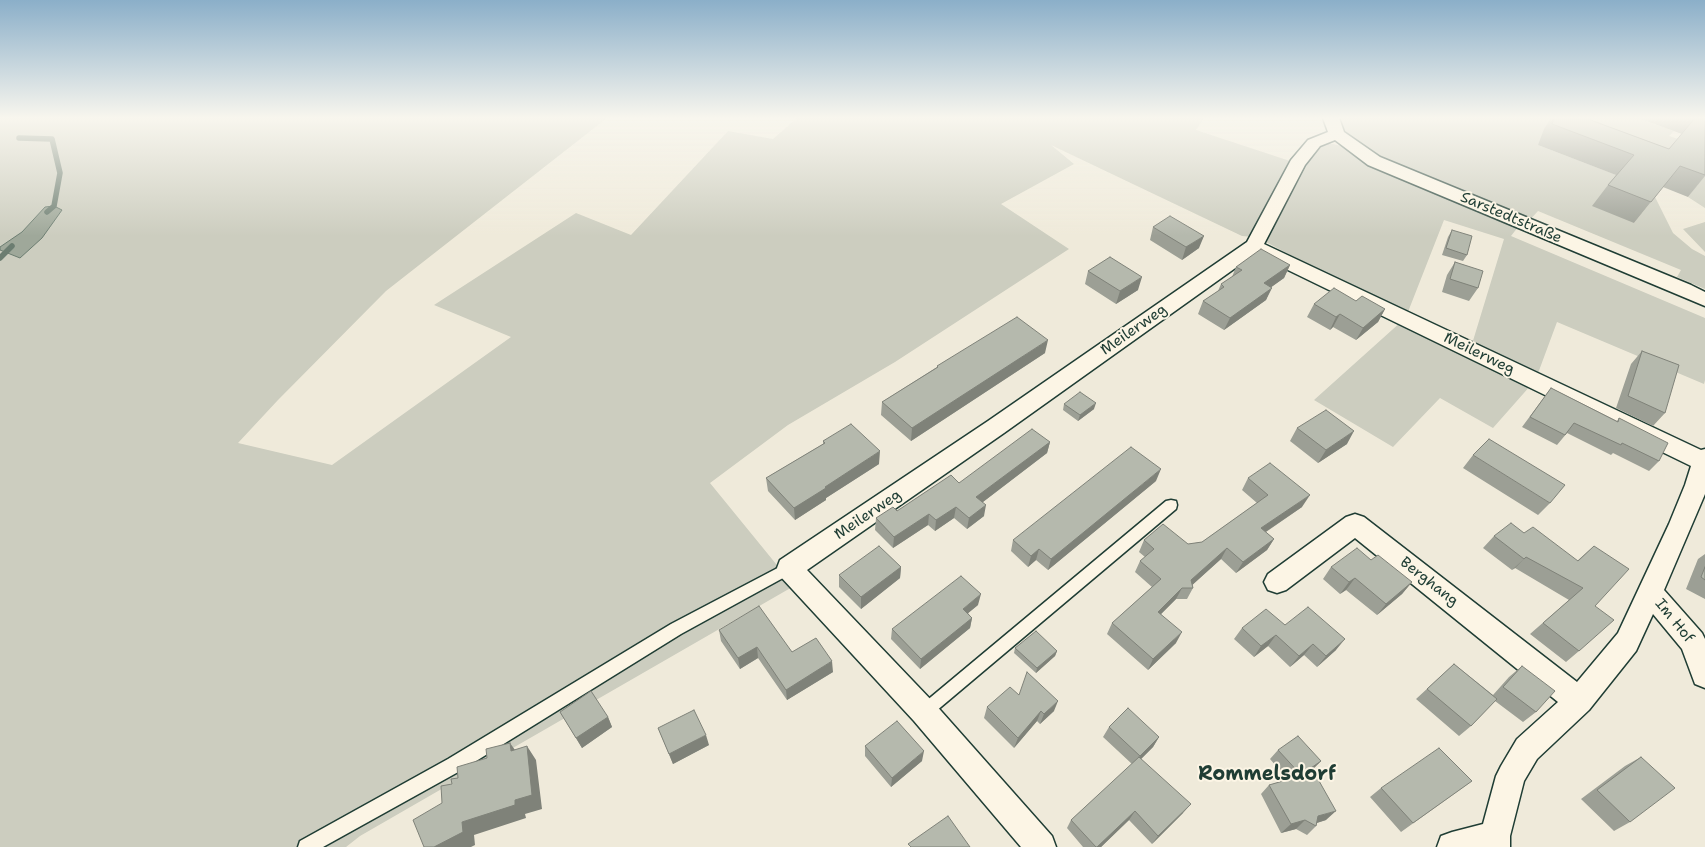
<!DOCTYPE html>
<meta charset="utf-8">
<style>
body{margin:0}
canvas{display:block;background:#efeada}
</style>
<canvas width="1705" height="847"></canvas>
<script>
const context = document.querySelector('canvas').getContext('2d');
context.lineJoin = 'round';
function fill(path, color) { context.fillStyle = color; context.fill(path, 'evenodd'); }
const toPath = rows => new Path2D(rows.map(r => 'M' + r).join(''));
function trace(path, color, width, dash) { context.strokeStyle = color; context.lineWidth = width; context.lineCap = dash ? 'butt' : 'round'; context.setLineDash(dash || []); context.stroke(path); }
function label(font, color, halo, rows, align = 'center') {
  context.font = font + ' "Shantell Sans",sans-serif'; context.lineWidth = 4; context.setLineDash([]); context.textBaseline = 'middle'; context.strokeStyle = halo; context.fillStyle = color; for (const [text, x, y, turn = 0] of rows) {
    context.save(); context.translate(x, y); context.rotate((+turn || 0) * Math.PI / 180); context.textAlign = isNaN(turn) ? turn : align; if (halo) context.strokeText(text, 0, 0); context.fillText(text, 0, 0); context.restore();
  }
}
fill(toPath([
 [0,118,607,118,386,291,278,400,238,443,332,465,511,337,434,305,576,213,631,235,728,131,773,139,797,118,1204,118,1196,130,1290,161,1253,237,1242,236,1051,145,1074,164,1001,204,1069,249,895,362,788,425,710,483,794,586,360,836,346,847,0,847],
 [1331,118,1637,118,1674,131,1669,136,1691,143,1683,154,1551,131,1538,145,1619,176,1634,223,1655,197,1673,233,1692,249,1705,256,1705,289,1677,277,1681,270,1538,211,1526,224,1374,161,1337,134],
 [1328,143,1342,146,1370,163,1518,227,1511,236,1705,318,1705,380,1704,384,1557,322,1537,376,1472,344,1504,239,1444,220,1406,317,1266,242,1316,148],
 [1705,175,1705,208,1688,197],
 [1705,222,1705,252,1683,229],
 [1402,321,1531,385,1493,428,1440,398,1393,447,1314,400]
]), '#cccdbf');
const water = toPath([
 [54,206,62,210,42,238,20,258,0,250,0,247,22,232,45,207,54,206]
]);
fill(water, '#9fa89a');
trace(water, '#6c7d71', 1);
trace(toPath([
 [19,138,52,139,60,173,54,206,47,212],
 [0,258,12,246]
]), '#6c7d71', 5.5);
const lane = toPath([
 [1171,500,1176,501,1177,505,1176,509,929,717,924,719,919,717,916,712,919,707,1166,501,1171,500],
 [789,562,794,564,796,568,794,572,681,634,460,771,323,847,298,847,300,841,448,759,671,624,789,562]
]);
const street = toPath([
 [1323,118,1339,118,1344,132,1380,157,1691,285,1705,292,1705,306,1368,165,1335,140,1320,146,1305,165,1264,244,1701,450,1705,449,1705,494,1664,590,1702,633,1705,639,1705,688,1695,684,1682,649,1653,614,1636,651,1589,710,1537,759,1524,781,1510,836,1510,847,1437,847,1441,836,1452,832,1483,824,1496,776,1501,766,1517,739,1558,702,1355,538,1286,590,1277,593,1268,590,1264,582,1268,574,1346,517,1355,514,1364,517,1577,682,1618,633,1669,524,1685,485,1691,466,1255,254,1004,433,807,570,934,703,1052,836,1056,847,1021,847,914,721,780,576,777,568,780,560,988,421,1247,242,1291,160,1308,140,1328,132,1323,118]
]);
trace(lane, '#1f3d34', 3);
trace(street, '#1f3d34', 3);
fill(lane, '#fcf5e5');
fill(street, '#fcf5e5');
fill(toPath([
 [1551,118,1585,118,1669,149,1682,134,1638,118,1705,118,1705,176,1688,197,1663,187,1634,223,1592,206,1608,185,1616,175,1538,145,1544,129],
 [1153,227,1199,248,1182,260,1150,240],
 [1452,230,1467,255,1463,261,1442,255,1448,237],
 [1455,262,1478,288,1469,301,1442,292,1447,275],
 [1290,265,1284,278,1271,287,1266,300,1224,330,1198,314,1203,301,1218,291,1221,284,1232,277,1236,267],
 [1088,271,1138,290,1116,304,1085,284],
 [1356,301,1385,309,1378,322,1356,340,1333,327,1330,330,1307,317,1314,304],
 [1642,351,1665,413,1653,426,1616,408,1631,364],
 [1045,353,911,441,881,415,882,402,937,367,937,366],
 [1551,388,1617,421,1619,418,1659,461,1649,471,1613,453,1611,455,1567,433,1557,445,1522,427],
 [1064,404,1094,409,1078,421,1063,410],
 [1297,428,1347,444,1318,463,1290,441],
 [823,441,879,464,826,498,826,500,795,520,768,491,766,478,823,444],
 [1050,442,1047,453,983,502,984,516,967,529,954,518,935,531,928,525,893,548,875,530,876,518,897,511],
 [1473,455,1550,503,1538,515,1463,468],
 [1248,478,1302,507,1266,532,1274,539,1267,550,1236,573,1221,559,1192,585,1193,588,1187,599,1176,599,1161,614,1176,643,1148,670,1107,634,1112,623,1152,587,1135,572,1140,561,1145,557,1139,552,1144,540,1188,544,1202,542,1257,503,1242,490],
 [1156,481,1048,570,1036,560,1028,567,1011,551,1013,540],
 [1524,533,1577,561,1594,546,1595,606,1579,651,1566,662,1530,634,1569,600,1515,568,1512,570,1483,548,1494,536],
 [1705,554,1705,599,1686,589,1698,559],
 [1371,560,1412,582,1402,594,1377,615,1346,590,1340,594,1323,579,1331,567],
 [901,567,900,578,861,609,839,587,839,575],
 [978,605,968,613,972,618,970,628,920,669,891,639,892,629],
 [1285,625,1336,650,1317,667,1304,655,1290,667,1268,646,1254,657,1234,639,1242,628],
 [719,630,792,652,833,672,787,700,758,658,740,669,721,641],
 [1015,648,1057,651,1055,656,1036,673,1014,653],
 [1454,664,1493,695,1509,677,1522,666,1536,712,1523,722,1495,701,1471,726,1459,736,1416,699],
 [1019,695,1054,711,1040,724,1037,721,1014,748,984,718,987,707],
 [560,712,608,717,612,727,582,748],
 [1109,727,1159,737,1153,747,1141,759,1183,813,1152,844,1129,820,1101,847,1083,847,1067,828,1071,820,1132,764,1103,737],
 [658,728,709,745,673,764],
 [865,746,922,761,891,787,865,756],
 [1278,750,1321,761,1311,771,1308,773,1326,820,1317,823,1316,826,1307,835,1296,829,1281,833,1261,794,1269,785,1288,780,1270,759],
 [1641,757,1630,822,1614,831,1581,799,1625,766],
 [1472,781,1401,832,1370,797,1381,788]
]), '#9c9f95');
fill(toPath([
 [1204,236,1199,248,1182,260,1186,247],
 [1290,265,1284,278,1259,296,1264,283],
 [1142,277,1138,290,1116,304,1120,291],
 [1272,288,1266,300,1224,330,1230,318],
 [1385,309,1378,322,1356,340,1363,328],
 [1340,314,1333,327,1330,330,1336,317],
 [1048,340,1045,353,911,441,912,428],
 [1096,403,1094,409,1078,421,1080,415],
 [1354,431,1347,444,1318,463,1326,450],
 [1050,442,1047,453,975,508,976,497],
 [880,451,879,464,826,498,826,500,795,520,794,508,825,487],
 [1161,469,1156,481,1048,570,1051,559],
 [1310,495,1302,507,1255,539,1261,528],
 [986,505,984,516,967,529,969,518],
 [956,507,954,518,935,531,936,520],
 [929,514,928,525,893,548,894,537],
 [1274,539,1267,550,1236,573,1243,562],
 [1227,548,1221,559,1189,588,1191,580],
 [1039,549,1036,560,1028,567,1031,556],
 [1526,557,1515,568,1512,570,1524,559],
 [901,567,900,578,861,609,861,597],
 [1355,578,1346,590,1340,594,1349,582],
 [1412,582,1402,594,1377,615,1386,604],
 [1182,588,1176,599,1152,623,1158,612],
 [981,594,978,605,961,619,963,609],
 [972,618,970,628,920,669,921,659],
 [1182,632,1176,643,1148,670,1153,659],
 [1276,635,1268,646,1254,657,1261,646],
 [1345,639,1336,650,1317,667,1326,656],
 [1313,644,1304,655,1290,667,1299,656],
 [757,647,758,658,740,669,738,658],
 [1057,651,1055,656,1036,673,1037,668],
 [832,661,833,672,787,700,786,690],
 [1058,701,1054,711,1040,724,1044,714],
 [1041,711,1037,721,1014,748,1018,738],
 [608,717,612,727,582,748,576,738],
 [706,735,709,745,673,764,669,754],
 [1159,737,1153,747,1134,766,1140,756],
 [510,743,520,757,511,751],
 [527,746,536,760,542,809,525,814,526,818,474,835,475,845,471,847,434,847,462,822,515,800],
 [924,751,922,761,891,787,892,778],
 [1321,761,1311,771,1292,785,1301,775],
 [1191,804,1183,813,1152,844,1158,836],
 [1135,811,1129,820,1101,847,1097,847],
 [1336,811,1326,820,1313,824,1318,816],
 [1305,820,1296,829,1281,833,1291,824]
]), '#7f8279');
const building = toPath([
 [1554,118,1585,118,1669,149,1695,118,1705,118,1705,175,1680,166,1651,202,1608,185,1634,155,1552,124,1554,118],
 [1170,216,1204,236,1186,247,1153,227,1170,216],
 [1452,230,1472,236,1467,255,1446,248,1452,230],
 [1261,249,1290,265,1264,283,1272,288,1230,318,1203,301,1224,287,1221,284,1242,270,1236,267,1261,249],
 [1110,257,1142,277,1120,291,1088,271,1110,257],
 [1455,262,1483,271,1478,288,1450,279,1455,262],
 [1334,288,1356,301,1362,296,1385,309,1363,328,1340,314,1336,317,1314,304,1334,288],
 [1017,317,1048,340,912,428,882,402,938,367,937,366,1017,317],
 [1642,351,1679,365,1665,413,1628,396,1642,351],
 [1551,388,1618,422,1619,418,1668,443,1659,461,1622,443,1621,445,1574,423,1565,435,1530,417,1551,388],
 [1080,392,1096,403,1080,415,1064,404,1080,392],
 [1326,410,1354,431,1326,450,1297,428,1326,410],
 [851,424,880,451,825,487,826,488,794,508,766,478,825,443,823,441,851,424],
 [1032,429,1050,442,976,497,986,505,969,518,956,507,936,520,929,514,894,537,876,518,893,507,897,511,951,475,959,483,1032,429],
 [1489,439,1565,485,1550,503,1473,455,1489,439],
 [1131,447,1161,469,1051,559,1039,549,1031,556,1013,540,1131,447],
 [1270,463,1310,495,1261,528,1274,539,1243,562,1227,548,1191,580,1193,588,1182,588,1158,612,1182,632,1153,659,1112,623,1161,579,1140,561,1154,549,1144,540,1163,524,1188,544,1202,542,1268,495,1248,478,1270,463],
 [1511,523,1524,533,1533,527,1578,561,1594,546,1629,569,1595,606,1614,620,1579,651,1543,623,1583,588,1526,557,1524,559,1494,536,1511,523],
 [879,546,901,567,861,597,839,575,879,546],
 [1357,548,1371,560,1378,555,1412,582,1386,604,1355,578,1349,582,1331,567,1357,548],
 [1705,567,1705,580,1701,577,1705,567],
 [961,576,981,594,963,609,972,618,921,659,892,629,961,576],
 [759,606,792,652,816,638,832,661,786,690,757,647,738,658,719,630,759,606],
 [1308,607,1345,639,1326,656,1313,644,1299,656,1276,635,1261,646,1242,628,1266,609,1285,625,1308,607],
 [1036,631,1057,651,1037,668,1015,648,1036,631],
 [1454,664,1497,699,1471,726,1427,689,1454,664],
 [1522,666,1555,691,1536,712,1503,687,1522,666],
 [1027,672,1058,701,1044,714,1041,711,1018,738,987,707,1010,687,1019,695,1027,672],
 [591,691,608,717,576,738,560,712,591,691],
 [1128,708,1159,737,1140,756,1109,727,1128,708],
 [694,710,706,735,669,754,658,728,694,710],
 [897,721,924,751,892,778,865,746,897,721],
 [1298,736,1321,761,1301,775,1278,750,1298,736],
 [510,743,511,751,527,746,532,795,515,800,515,805,462,822,463,832,434,847,424,847,413,820,442,803,441,786,452,784,451,779,458,778,457,767,487,758,486,749,510,743],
 [1439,748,1472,781,1413,823,1381,788,1439,748],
 [1139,757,1191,804,1158,836,1135,811,1097,847,1096,847,1071,820,1139,757],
 [1641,757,1675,788,1630,822,1597,790,1641,757],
 [1314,772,1336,811,1318,816,1316,826,1305,820,1291,824,1269,785,1314,772],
 [948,816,970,847,911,847,908,844,948,816]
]);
fill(building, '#b5b9ad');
trace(building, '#7f8279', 1);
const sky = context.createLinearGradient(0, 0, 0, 236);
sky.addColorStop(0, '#8bafc9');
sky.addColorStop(0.5, '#f8f6ee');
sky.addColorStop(1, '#f8f6ee00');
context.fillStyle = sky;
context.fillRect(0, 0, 1705, 236);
label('15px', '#1f3d34', '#fcf5e5', [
 ["Sarstedtstraße",1511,218,23],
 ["Meilerweg",1134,330,-35],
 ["Meilerweg",1479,354,26],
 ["Meilerweg",868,515,-34],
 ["Berghang",1429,582,38],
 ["Im Hof",1674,621,51]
]);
label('bold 20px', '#1f3d34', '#fcf5e5', [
 ["Rommelsdorf",1267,775]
]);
</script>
